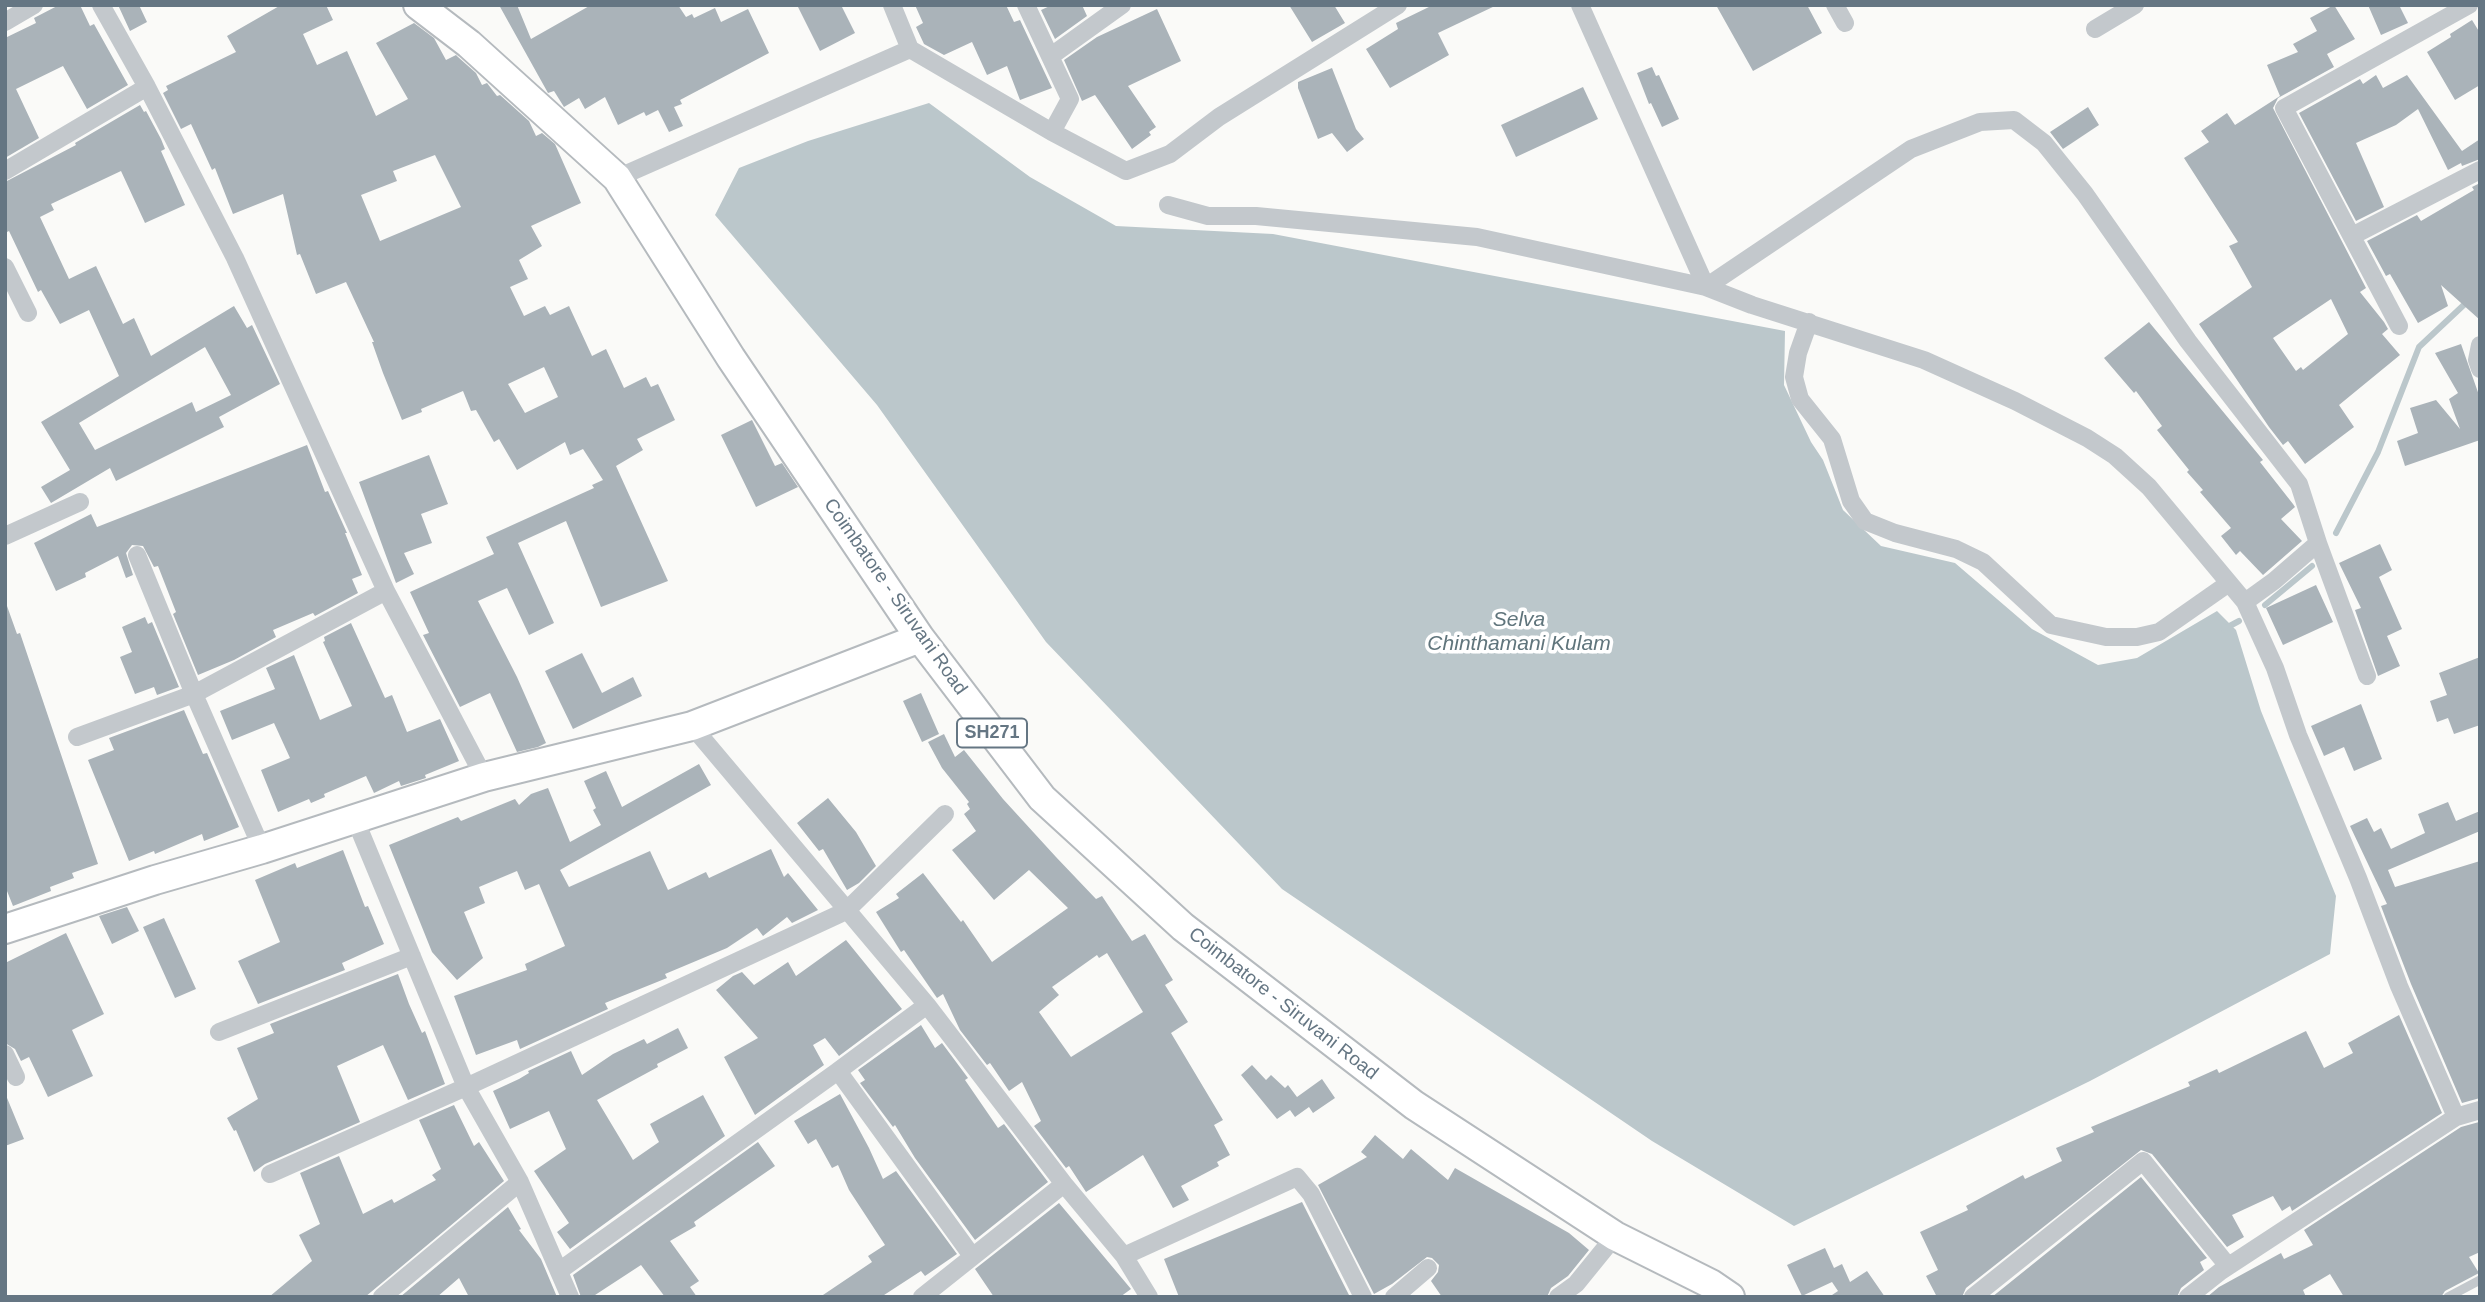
<!DOCTYPE html>
<style>
body{margin:0}
#map{position:relative;width:2485px;height:1302px;overflow:hidden;background:#fafaf8;font-family:Arial,sans-serif}
canvas{display:block}
.frame{position:absolute;inset:0;border:7px solid #657683;pointer-events:none}
</style>
<div id="map">
<canvas width="2485" height="1302"></canvas>
<div class="frame"></div>
</div>
<script>
const context = document.querySelector('canvas').getContext('2d');
context.lineJoin = 'round';
function fill(path, color) { context.fillStyle = color; context.fill(path, 'evenodd'); }
const toPath = rows => new Path2D(rows.map(r => 'M' + r).join(''));
function trace(path, color, width, dash) { context.strokeStyle = color; context.lineWidth = width; context.lineCap = dash ? 'butt' : 'round'; context.setLineDash(dash || []); context.stroke(path); }
function label(font, color, halo, rows, align = 'center') {
  context.font = font + ' Arial,sans-serif'; context.lineWidth = 7; context.setLineDash([]); context.textBaseline = 'middle'; context.strokeStyle = halo; context.fillStyle = color; for (const [text, x, y, turn = 0] of rows) {
    context.save(); context.translate(x, y); context.rotate((+turn || 0) * Math.PI / 180); context.textAlign = isNaN(turn) ? turn : align; if (halo) context.strokeText(text, 0, 0); context.fillText(text, 0, 0); context.restore();
  }
}
fill(toPath([
 [929,103,1030,177,1116,226,1273,234,1785,331,1784,385,1811,442,1823,460,1843,510,1881,546,1955,563,2032,629,2098,665,2137,658,2217,611,2236,630,2261,711,2336,896,2330,954,2090,1081,1794,1226,1652,1141,1282,889,1046,642,877,405,715,215,739,168,808,141]
]), '#bbc7cb');
trace(toPath([
 [2336,533,2378,452,2419,347,2468,301],
 [2265,605,2312,566],
 [2224,629,2239,621]
]), '#bbc7cb', 6);
fill(toPath([
 [59,5,80,5,90,26,94,24,128,85,87,109,63,66,16,89,39,138,5,158,5,38,36,23,34,18],
 [118,5,139,5,147,22,130,31],
 [281,5,326,5,333,20,303,34,317,65,347,51,376,116,408,99,376,43,414,23,434,38,446,60,456,55,458,57,476,73,482,85,487,83,497,96,500,95,529,121,536,136,542,133,555,144,581,203,531,226,542,246,519,260,528,279,510,287,524,316,545,306,550,315,569,306,592,356,606,349,624,388,646,377,651,387,658,384,675,420,637,439,643,450,616,466,668,581,601,607,566,521,518,543,554,623,529,635,507,588,478,601,517,677,546,743,538,747,517,752,490,693,460,707,423,635,429,633,410,592,494,554,486,537,594,488,592,485,603,480,583,449,570,455,565,442,517,470,499,439,494,442,476,410,471,411,463,391,421,409,422,412,402,420,383,373,372,342,374,342,346,282,316,294,300,254,297,255,283,194,233,214,215,168,212,170,191,124,181,129,163,93,168,90,166,86,236,52,227,36],
 [435,155,461,207,380,241,361,195,397,181,393,171],
 [544,367,558,397,525,413,508,384],
 [499,5,517,5,531,39,591,5,678,5,686,17,692,14,694,18,715,8,721,22,748,9,769,53,680,100,682,104,674,107,683,126,669,132,658,110,646,116,644,112,618,125,605,97,585,109,579,98,564,107,554,91,548,93],
 [797,5,841,5,855,33,820,51],
 [915,5,1006,5,1014,22,1020,20,1052,88,1020,100,1007,66,987,75,972,42,944,55,924,44,916,27,923,23],
 [1052,5,1082,5,1087,16,1055,39,1041,10],
 [1289,5,1334,5,1345,23,1312,42],
 [1433,5,1497,5,1438,33,1449,55,1390,88,1366,49,1398,29,1396,23],
 [1716,5,1807,5,1822,33,1753,71],
 [2334,5,2355,39,2327,54,2334,67,2278,98,2273,108,2366,288,2360,292,2384,322,2388,329,2382,334,2400,355,2339,405,2354,427,2305,464,2288,441,2283,445,2269,427,2199,324,2252,287,2229,246,2238,242,2184,158,2209,142,2201,131,2227,113,2235,125,2280,96,2267,65,2298,52,2293,44,2317,31,2310,18],
 [2331,299,2348,334,2303,370,2301,367,2296,371,2273,338],
 [2368,5,2399,5,2408,23,2381,35],
 [1157,9,1181,61,1128,86,1156,127,1149,132,1151,135,1132,149,1095,95,1082,101,1064,60,1097,37],
 [2472,20,2480,33,2480,85,2455,100,2427,52,2451,37,2450,34],
 [1652,67,1656,76,1659,75,1679,119,1662,127,1651,103,1649,104,1637,73],
 [1332,68,1356,129,1364,139,1347,152,1332,133,1318,139,1298,88,1298,82],
 [2376,75,2383,88,2407,75,2462,151,2480,139,2480,159,2462,166,2461,163,2448,170,2418,109,2396,125,2356,143,2384,207,2356,221,2299,113,2360,79,2363,84],
 [1583,87,1598,119,1516,157,1501,125],
 [140,105,144,112,146,111,161,139,165,149,161,151,185,205,145,223,121,171,51,204,54,210,40,217,69,279,96,266,123,324,134,318,151,356,234,306,247,328,252,325,280,384,219,417,224,427,116,481,110,468,51,503,41,487,70,470,41,422,119,376,89,310,60,324,41,290,38,292,9,231,5,233,5,182,76,145,75,143],
 [205,347,231,395,196,412,192,402,95,450,79,423],
 [2088,107,2099,125,2063,149,2050,132],
 [2480,183,2480,320,2441,285,2448,306,2418,323,2390,274,2386,276,2367,241,2417,215,2421,221,2474,190,2472,187],
 [2149,322,2263,460,2260,462,2293,504,2295,507,2281,519,2302,541,2263,575,2240,551,2236,555,2221,536,2231,528,2200,492,2203,490,2187,472,2189,470,2157,430,2162,426,2136,391,2134,393,2104,358],
 [2461,344,2480,398,2480,440,2405,466,2397,441,2418,433,2410,408,2436,400,2460,429,2449,399,2458,393,2435,353],
 [752,420,775,466,782,463,798,487,756,507,721,435],
 [307,445,325,492,328,491,347,533,345,533,362,575,352,579,358,593,315,616,313,613,273,630,276,637,234,660,198,675,173,614,176,612,158,566,154,567,143,546,132,545,126,553,133,575,126,578,118,556,85,573,86,577,56,591,34,543,91,514,97,527],
 [429,455,448,504,421,514,432,543,404,553,414,574,396,583,359,482],
 [2380,544,2392,570,2379,577,2402,629,2387,636,2400,666,2378,676,2355,610,2361,608,2339,563],
 [2316,585,2333,622,2283,645,2266,608],
 [7,606,17,634,20,633,98,864,72,873,74,878,50,887,51,891,13,906,5,886],
 [145,617,148,624,152,622,179,687,157,695,154,687,135,694,120,657,132,652,122,627],
 [351,623,385,698,392,695,407,732,440,719,459,761,425,775,426,778,401,786,399,781,374,793,366,776,324,794,325,797,311,803,309,799,278,812,261,770,290,758,274,723,232,740,220,711,275,689,266,668,294,655,320,720,352,706,323,642,325,641,324,637],
 [582,653,602,693,633,677,642,696,573,729,545,671],
 [2480,657,2480,725,2454,734,2448,718,2437,722,2430,701,2447,695,2439,673],
 [921,693,939,734,922,742,903,701],
 [2361,704,2382,759,2354,771,2344,747,2324,756,2311,726],
 [184,710,203,754,207,753,239,827,204,841,202,834,155,854,154,851,129,861,88,760,114,750,109,738],
 [944,734,955,757,964,750,1003,799,1056,857,1096,899,1102,896,1132,941,1145,934,1173,980,1165,985,1188,1022,1171,1033,1223,1120,1214,1125,1230,1155,1217,1162,1219,1166,1181,1186,1189,1200,1173,1208,1143,1155,1086,1192,1069,1166,1066,1168,1034,1126,1041,1121,1022,1082,1009,1091,990,1063,987,1065,960,1030,943,994,937,998,904,950,901,952,876,912,899,898,896,894,923,873,961,922,963,920,992,962,1068,908,1029,870,994,900,952,850,976,831,964,814,970,809,967,804,969,802,942,768,928,742],
 [1107,953,1143,1012,1071,1057,1039,1012,1059,995,1052,987,1097,955,1099,958],
 [699,764,711,785,560,870,569,887,650,851,668,890,706,872,709,878,771,849,784,877,788,873,818,910,792,923,787,917,763,936,757,928,727,948,665,974,667,978,605,1003,608,1009,520,1049,517,1040,476,1055,454,996,527,970,525,964,565,946,539,884,525,890,517,871,479,887,485,903,464,912,483,958,457,980,432,952,389,845,458,817,461,821,515,799,519,805,531,794,548,788,570,842,601,825,593,810,596,808,584,781,606,771,622,807],
 [828,798,856,832,876,866,859,883,847,890,823,849,819,851,797,823],
 [2448,802,2456,821,2480,811,2480,831,2388,870,2395,887,2480,861,2480,1098,2462,1103,2411,984,2387,922,2381,906,2387,904,2350,826,2367,818,2374,832,2381,828,2391,849,2425,833,2418,814],
 [343,850,365,907,368,906,384,944,342,963,345,970,258,1004,238,961,280,942,255,880,295,863,297,868],
 [127,907,139,931,112,944,99,916],
 [164,918,196,989,175,998,143,927],
 [66,933,104,1014,72,1030,93,1076,48,1097,29,1057,21,1061,15,1049,5,1043,5,963],
 [846,940,902,1009,839,1056,825,1038,813,1045,824,1065,755,1115,724,1057,758,1038,716,990,733,976,742,972,754,985,788,962,796,976],
 [398,974,409,1004,422,1033,425,1031,445,1084,408,1100,383,1045,337,1066,360,1122,265,1164,254,1172,236,1130,234,1131,227,1118,258,1099,237,1048,274,1033,270,1024],
 [2399,1015,2442,1113,2292,1211,2290,1206,2282,1211,2273,1196,2232,1215,2244,1237,2227,1247,2152,1154,2141,1150,1966,1288,1962,1297,1937,1297,1926,1276,1938,1270,1920,1232,1968,1210,1966,1206,2023,1175,2025,1179,2062,1161,2056,1148,2094,1132,2091,1127,2190,1086,2188,1082,2217,1069,2219,1073,2306,1031,2324,1068,2353,1053,2348,1043],
 [921,1025,935,1048,942,1043,968,1078,965,1080,998,1128,1004,1124,1048,1182,975,1240,915,1158,895,1125,893,1127,860,1083,865,1080,858,1070],
 [678,1028,688,1048,657,1064,658,1067,597,1100,633,1160,659,1142,650,1124,703,1095,725,1136,570,1249,557,1232,569,1223,534,1171,566,1149,549,1111,510,1129,493,1091,519,1079,529,1073,528,1071,571,1051,582,1075,613,1054,644,1039,647,1044],
 [1252,1065,1266,1080,1271,1075,1285,1088,1288,1085,1297,1097,1322,1079,1335,1098,1313,1113,1309,1107,1295,1117,1290,1110,1277,1119,1241,1075],
 [5,1093,24,1139,5,1146],
 [840,1094,869,1148,883,1179,896,1171,957,1254,925,1276,921,1271,881,1297,820,1297,872,1262,868,1256,885,1245,849,1190,838,1165,832,1168,816,1139,808,1144,794,1121],
 [454,1105,474,1146,479,1142,504,1181,365,1297,269,1297,312,1261,299,1235,320,1224,300,1173,339,1156,363,1214,392,1199,394,1203,436,1180,432,1175,441,1169,419,1120],
 [2479,1122,2480,1252,2469,1257,2479,1273,2445,1291,2441,1297,2344,1297,2330,1274,2303,1290,2306,1297,2207,1297,2219,1287,2281,1253,2284,1259,2313,1245,2304,1230,2461,1127],
 [1375,1135,1403,1159,1411,1149,1448,1180,1455,1168,1569,1233,1589,1250,1568,1276,1551,1288,1547,1297,1442,1297,1431,1281,1438,1272,1439,1265,1432,1258,1427,1257,1392,1284,1374,1294,1318,1185,1367,1157,1361,1152],
 [758,1142,775,1166,694,1222,696,1226,670,1241,699,1281,690,1287,697,1297,665,1297,641,1265,592,1297,581,1297,573,1275],
 [2141,1177,2207,1258,2200,1262,2204,1270,2181,1288,2177,1297,1992,1297],
 [1302,1202,1350,1297,1179,1297,1164,1259],
 [1059,1203,1131,1289,1120,1297,994,1297,975,1269],
 [508,1207,521,1229,519,1230,541,1259,557,1297,469,1297,459,1278,437,1297,400,1297],
 [1825,1248,1834,1268,1842,1264,1850,1282,1867,1271,1885,1297,1829,1297,1838,1291,1832,1282,1802,1296,1787,1265]
]), '#aab3b9');
const primary = toPath([
 [418,5,469,44,617,178,731,358,920,638,1042,798,1183,927,1414,1105,1615,1236,1711,1284,1730,1297],
 [5,929,155,880,262,849,484,777,692,726,920,638]
]);
trace(primary, '#b5babe', 32);
trace(toPath([
 [2448,1297,2480,1280]
]), '#c3c8cc', 9);
trace(toPath([
 [101,5,147,87,235,258,386,591,484,777],
 [1026,5,1070,99,1052,132],
 [1580,5,1706,287,1752,305,1924,360,2015,401,2087,438,2115,456,2149,487,2245,602,2275,668,2298,735,2358,878,2399,986,2456,1117],
 [1835,5,1845,23],
 [5,22,34,5],
 [2095,29,2135,5],
 [910,49,1052,132,1126,171,1170,154,1219,117,1398,5],
 [1051,56,1122,5],
 [5,171,147,87],
 [617,178,910,49,892,5],
 [1168,205,1208,216,1256,216,1477,237,1706,287,1911,149,1980,122,2014,120,2044,143,2085,194,2188,341,2299,484,2318,543,2274,581,2245,602],
 [2352,236,2480,170],
 [5,267,28,313],
 [1809,322,1798,353,1794,377,1800,399,1832,439,1851,501,1865,521,1895,533,1956,549,1983,562,2051,625,2106,637,2137,637,2159,632,2229,583],
 [2399,326,2284,108,2469,5],
 [2480,345,2477,360,2480,369],
 [5,536,80,502],
 [2318,543,2367,676],
 [137,555,194,694,262,849],
 [692,726,927,1005,1064,1184,1124,1256,1149,1297],
 [77,737,194,694,386,591],
 [355,819,466,1087,520,1182,570,1297],
 [219,1032,412,956],
 [5,1054,16,1077],
 [838,1071,927,1005],
 [270,1174,466,1087,846,911,945,814],
 [1124,1256,1297,1177,1311,1194,1363,1297],
 [559,1271,838,1071,972,1256],
 [382,1297,520,1182],
 [922,1297,1064,1184],
 [1394,1297,1428,1268],
 [1558,1297,1576,1284,1615,1236],
 [1973,1297,2143,1161,2228,1266],
 [2188,1297,2221,1271,2456,1117,2480,1110]
]), '#c3c8cc', 18);
trace(primary, '#fff', 28);
for (const [x, y, w] of [
 [992,733,70]
]) { const box = new Path2D(); box.roundRect(x - w / 2, y - 14.5, w, 29, 5); context.fillStyle = '#fff'; context.fill(box); trace(box, '#657683', 2); }
label('bold 18px', '#657683', null, [
 ["SH271",992,733]
]);
label('19px', '#657683', '#fff', [
 ["Coimbatore - Siruvani Road",895,597,55],
 ["Coimbatore - Siruvani Road",1283,1004,38]
]);
label('italic 21px', '#60757c', '#fff', [
 ["Selva",1519,620],
 ["Chinthamani Kulam",1519,644]
]);
</script>
